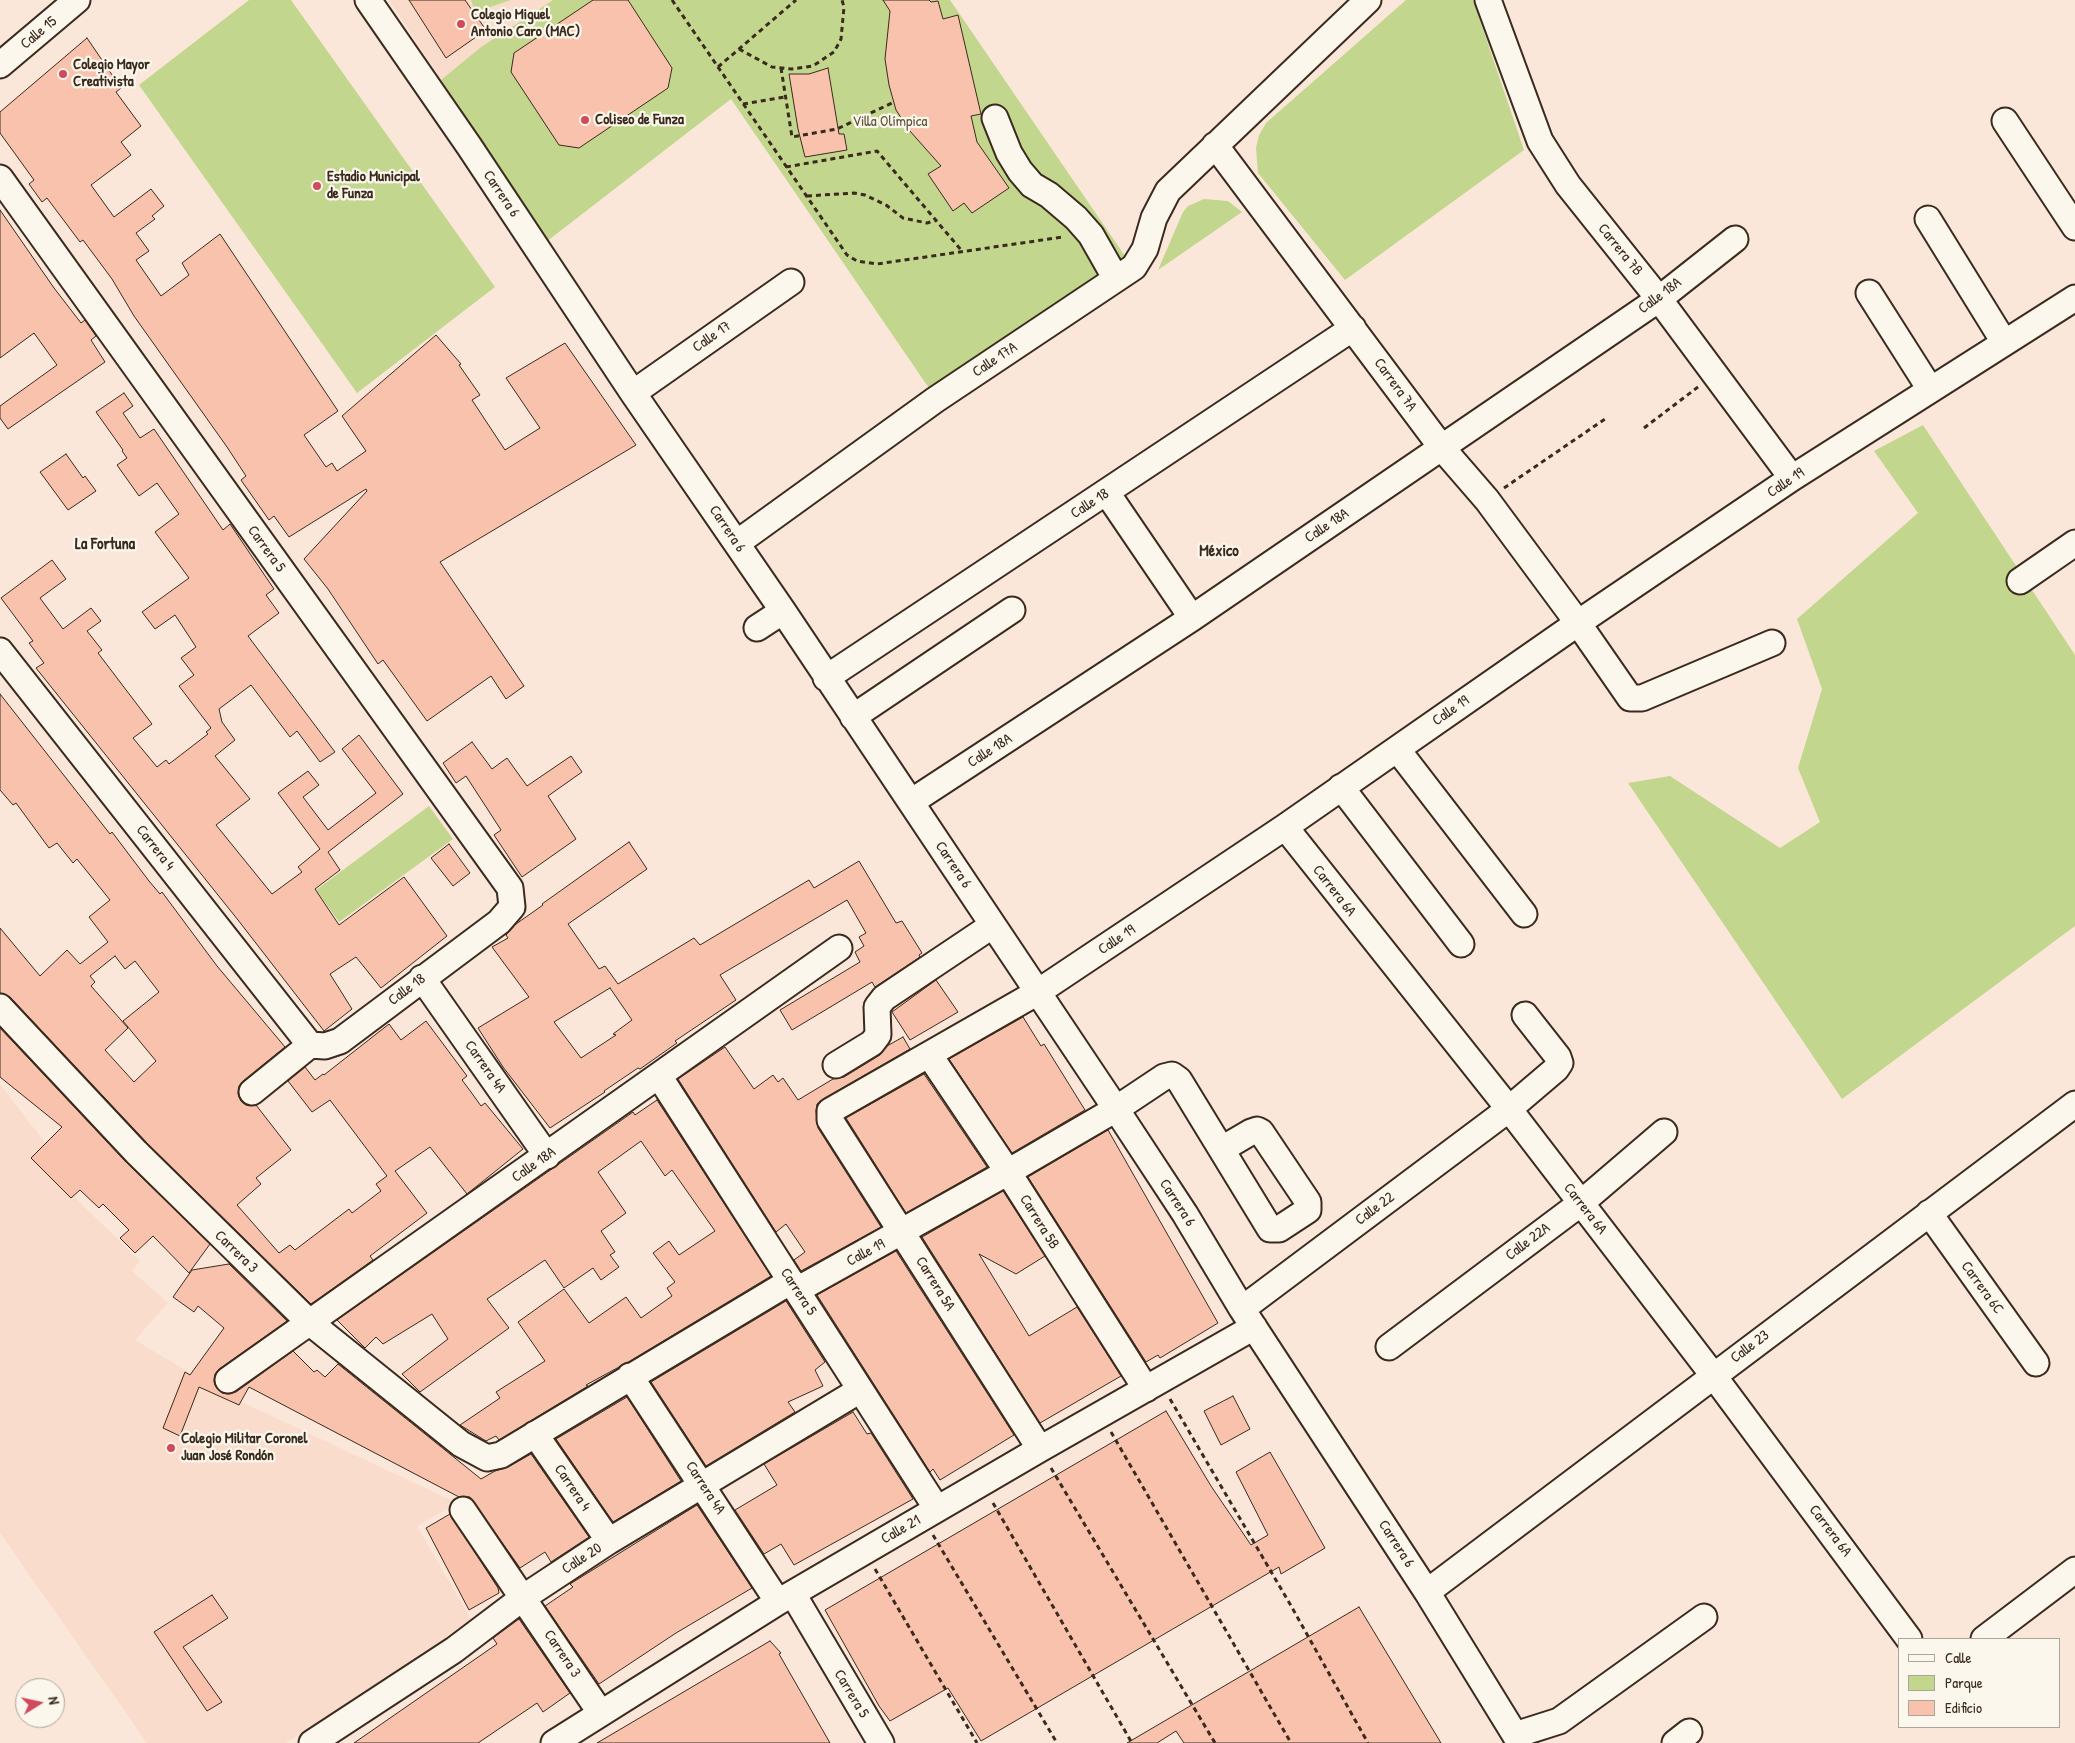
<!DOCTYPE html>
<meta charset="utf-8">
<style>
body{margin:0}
#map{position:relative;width:2075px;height:1743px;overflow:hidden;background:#fae7d9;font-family:"Patrick Hand",sans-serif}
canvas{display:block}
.legend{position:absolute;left:1898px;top:1638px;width:162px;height:90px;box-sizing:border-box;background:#fbf7ec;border:1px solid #aea59a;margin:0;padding:6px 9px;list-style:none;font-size:15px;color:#3b2a1e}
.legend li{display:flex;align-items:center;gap:10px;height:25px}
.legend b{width:25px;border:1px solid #aea59a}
.north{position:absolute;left:15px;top:1678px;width:50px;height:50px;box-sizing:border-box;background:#fbf7ec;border:1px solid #aea59a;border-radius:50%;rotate:80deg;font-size:14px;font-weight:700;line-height:20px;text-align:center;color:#3b2a1e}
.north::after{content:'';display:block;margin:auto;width:18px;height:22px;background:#d1495b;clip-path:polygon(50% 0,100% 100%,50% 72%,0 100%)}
</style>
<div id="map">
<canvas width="2075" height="1743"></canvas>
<ul class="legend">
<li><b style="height:6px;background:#fbf7ec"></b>Calle</li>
<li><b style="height:14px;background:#c2d78d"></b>Parque</li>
<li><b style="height:14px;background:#f9c2ac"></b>Edificio</li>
</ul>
<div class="north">N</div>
</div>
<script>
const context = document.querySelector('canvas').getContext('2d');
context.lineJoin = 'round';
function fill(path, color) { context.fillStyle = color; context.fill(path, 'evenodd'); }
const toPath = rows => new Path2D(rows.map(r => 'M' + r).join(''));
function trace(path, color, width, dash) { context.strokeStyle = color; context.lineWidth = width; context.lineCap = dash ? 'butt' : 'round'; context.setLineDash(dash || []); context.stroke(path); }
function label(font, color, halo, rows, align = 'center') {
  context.font = font + ' "Patrick Hand",sans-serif'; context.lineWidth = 4.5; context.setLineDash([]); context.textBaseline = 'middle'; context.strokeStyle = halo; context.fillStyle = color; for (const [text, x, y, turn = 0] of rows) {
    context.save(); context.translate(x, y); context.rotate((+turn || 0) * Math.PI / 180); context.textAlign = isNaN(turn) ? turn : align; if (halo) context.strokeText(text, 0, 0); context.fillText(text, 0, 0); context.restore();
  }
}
fill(toPath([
 [389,0,553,0,481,47,441,80],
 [0,1084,66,1170,56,1179,140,1261,132,1271,168,1303,135,1340,225,1394,457,1503,417,1526,472,1621,286,1743,147,1743,0,1533]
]), '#fadccc');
fill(toPath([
 [249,0,291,0,495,287,357,393,139,85],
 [471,0,511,0,475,12],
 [553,0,950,0,1127,259,933,394,731,99,546,242,478,141,441,80,481,47],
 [1406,0,1473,0,1524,150,1345,280,1258,173,1256,148,1259,135,1266,123],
 [1204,199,1228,201,1242,212,1158,270,1183,212,1188,206],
 [1923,425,2075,655,2075,926,1842,1099,1628,783,1670,776,1780,848,1820,822,1798,768,1822,689,1797,619,1918,513,1874,451],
 [429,806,453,839,339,922,316,890]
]), '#c2d78d');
const building = toPath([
 [409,0,465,0,486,30,446,58,409,0],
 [593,0,628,0,672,68,668,88,579,148,559,145,511,72,514,53,593,0],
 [883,0,929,0,931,2,938,1,943,19,958,15,981,114,971,116,977,142,1009,188,972,213,964,203,953,211,928,174,941,166,909,130,896,110,889,85,885,59,890,11,883,0],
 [87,38,121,88,116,92,141,126,121,142,131,155,91,185,114,217,151,189,164,206,152,216,155,219,136,233,149,251,136,260,161,296,189,275,182,263,220,234,338,411,304,435,326,467,332,463,337,471,366,451,342,416,436,335,461,364,459,365,480,395,472,400,505,450,540,428,506,378,565,343,636,445,440,562,524,686,506,699,491,676,427,721,383,660,378,664,328,589,304,559,367,491,366,489,289,537,274,516,269,520,241,480,246,476,227,447,134,316,112,279,83,240,80,242,47,198,42,202,29,184,34,180,0,133,0,112,87,38],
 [828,68,839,134,844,134,847,150,805,157,798,129,789,74,809,74,828,68],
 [0,210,54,288,81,323,85,320,96,336,91,340,105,362,8,429,0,418,0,406,57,365,34,333,0,358,0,210],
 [124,393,133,406,123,413,140,438,154,429,223,530,230,524,274,589,266,595,279,613,248,636,335,752,320,762,297,731,290,737,251,685,219,709,222,722,235,740,215,756,250,799,216,825,272,894,302,872,298,867,320,849,278,793,308,771,319,785,303,797,328,830,376,793,342,749,359,735,403,794,328,852,340,870,315,889,339,925,404,877,447,936,381,988,356,957,330,974,352,1009,324,1031,238,920,36,668,44,663,29,643,33,641,1,598,52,560,66,579,40,598,63,629,91,608,101,621,87,631,102,650,98,653,152,724,133,738,157,767,166,760,169,764,208,734,206,732,211,728,179,686,194,675,181,658,196,647,175,615,155,629,142,612,189,578,155,532,179,514,157,483,139,496,117,465,127,458,122,451,123,450,96,412,124,393],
 [66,454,83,478,85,476,96,491,68,510,40,472,66,454],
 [0,694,110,834,112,832,149,881,160,894,162,892,217,966,285,1047,243,1081,239,1086,238,1094,241,1101,246,1105,256,1105,291,1150,256,1178,261,1184,237,1205,279,1253,290,1245,295,1250,349,1209,352,1213,381,1191,376,1184,387,1176,330,1100,312,1112,288,1081,305,1067,315,1080,323,1074,324,1075,389,1024,401,1040,426,1021,467,1076,462,1080,471,1092,481,1106,485,1103,523,1149,467,1194,430,1147,395,1171,427,1213,370,1256,373,1260,311,1304,146,1142,10,997,0,993,0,928,40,976,67,950,80,964,108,942,89,917,110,900,77,859,73,863,57,843,49,848,16,803,13,805,0,790,0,694],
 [115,956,125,969,135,961,159,992,123,1021,156,1061,134,1082,105,1050,128,1028,91,986,95,982,90,976,115,956],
 [472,742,492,769,507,758,527,786,571,756,582,772,548,796,576,839,522,877,494,835,501,830,466,776,456,783,443,763,472,742],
 [629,842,647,869,568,924,599,969,605,966,618,984,694,938,700,945,809,880,814,888,859,861,896,923,902,921,922,953,919,955,920,957,875,987,872,982,792,1030,780,1010,860,962,855,952,864,946,859,937,866,933,847,900,720,975,736,1000,675,1041,677,1043,640,1069,638,1068,604,1091,605,1092,550,1128,503,1067,478,1028,529,997,492,947,508,938,506,935,516,924,543,905,542,904,629,842],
 [610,988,632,1020,613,1034,616,1035,581,1058,554,1022,610,988],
 [449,844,470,873,453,886,431,858,449,844],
 [936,980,958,1012,910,1040,892,1012,936,980],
 [1023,1017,1041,1046,1044,1044,1085,1110,1012,1153,949,1059,1023,1017],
 [0,1028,126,1162,210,1244,189,1273,153,1236,135,1253,120,1238,129,1230,103,1204,99,1208,80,1190,71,1198,31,1158,62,1127,0,1077,0,1028],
 [903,1037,910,1049,823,1099,817,1104,816,1111,818,1128,881,1227,801,1271,794,1260,805,1252,786,1224,776,1232,678,1079,725,1047,754,1089,773,1075,778,1082,783,1078,798,1100,833,1079,844,1077,880,1055,887,1046,903,1037],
 [924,1074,987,1167,906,1213,846,1118,924,1074],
 [657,1100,771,1276,630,1361,586,1385,588,1386,499,1440,496,1436,486,1441,460,1425,500,1398,496,1392,545,1361,518,1322,564,1289,589,1323,626,1297,641,1318,672,1296,667,1288,675,1282,653,1253,669,1241,679,1255,715,1231,672,1170,665,1176,641,1141,598,1172,626,1213,601,1231,615,1252,610,1255,619,1267,601,1280,593,1268,564,1288,545,1260,487,1299,509,1328,420,1392,402,1374,448,1339,432,1314,383,1344,376,1337,365,1348,337,1320,633,1112,635,1115,657,1100],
 [1108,1130,1218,1323,1160,1358,1158,1355,1146,1362,1028,1177,1108,1130],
 [1003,1191,1045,1256,1016,1274,979,1254,1029,1336,1077,1307,1121,1376,1040,1423,922,1237,1003,1191],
 [896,1251,1014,1435,940,1480,933,1469,930,1472,817,1295,896,1251],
 [229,1264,287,1321,219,1369,215,1374,214,1382,222,1393,229,1394,236,1392,293,1351,314,1372,317,1370,325,1377,338,1364,481,1479,495,1471,508,1467,531,1454,589,1537,551,1562,545,1552,520,1568,470,1497,459,1497,249,1387,239,1405,199,1387,180,1436,163,1428,185,1372,190,1375,224,1328,198,1306,194,1312,173,1297,192,1270,229,1264],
 [786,1301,825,1362,815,1370,823,1386,788,1402,795,1412,706,1466,651,1382,786,1301],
 [1233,1396,1250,1429,1221,1445,1204,1411,1233,1396],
 [627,1397,681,1481,613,1522,556,1439,627,1397],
 [1166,1411,1211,1486,1251,1545,1268,1535,1236,1472,1270,1452,1325,1548,1281,1574,1279,1567,981,1741,948,1688,890,1721,879,1706,825,1610,1166,1411],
 [853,1412,867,1434,871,1433,913,1499,794,1565,781,1544,764,1554,735,1510,777,1485,764,1464,853,1412],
 [697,1505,752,1588,676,1633,599,1684,545,1606,573,1587,570,1584,697,1505],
 [450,1514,498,1588,499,1593,469,1610,426,1528,450,1514],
 [212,1595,228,1618,183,1647,222,1702,207,1711,154,1632,212,1595],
 [1359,1607,1441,1743,1184,1743,1176,1731,1157,1743,1127,1743,1359,1607],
 [519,1619,570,1693,543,1712,537,1703,478,1743,354,1743,497,1644,493,1638,519,1619],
 [770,1641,781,1653,779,1654,830,1743,597,1743,770,1641]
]);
fill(building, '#f9c2ac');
trace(building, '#3b2a1e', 1);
const minor = toPath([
 [368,0,469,146,633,393,783,611,1116,1109,1185,1214,1242,1309,1427,1592,1520,1743],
 [1488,0,1540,141,1568,185,1659,299,1792,478],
 [0,65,77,0],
 [995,118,1009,153,1020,171,1032,185,1049,195,1076,218,1091,235,1116,279],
 [2005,121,2075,227],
 [1215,145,1442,448,1487,500,1578,623,1630,698,1642,698,1772,643],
 [0,178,510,888,512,907,499,922,340,1041,325,1046,310,1045],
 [1928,219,2004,342],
 [1869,293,1930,389],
 [633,393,791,282],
 [1107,493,1192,618],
 [737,543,935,400,1134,267,1145,249,1154,218,1168,191,1368,0],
 [2020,581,2075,543],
 [757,628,783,611],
 [0,651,310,1045],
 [826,678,1353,328],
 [853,717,1012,610],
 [1397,749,1524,914],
 [1341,787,1461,944],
 [911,802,1192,618,1659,299,1735,239],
 [1285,827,1509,1109,1713,1375,1909,1639],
 [422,978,547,1156],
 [0,1007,136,1152,308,1321,461,1444,487,1458,501,1455,791,1281],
 [930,1056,1008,1172,1146,1389],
 [836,1065,872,1043,878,1035,877,1007,884,998,993,925],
 [659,1076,937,1509],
 [252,1092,310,1045],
 [1929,1213,2036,1363],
 [797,1290,1008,1172,1116,1109,1164,1077,1172,1075,1179,1080,1270,1229,1279,1229,1308,1210,1308,1202,1261,1132,1257,1130,1251,1132,1222,1149],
 [1242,1309,1509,1109,1556,1069,1560,1063,1558,1057,1525,1015],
 [1389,1347,1581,1203,1664,1132],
 [630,1376,778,1602],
 [228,1380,839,948],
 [535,1434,609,1541],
 [1040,1449,830,1120,830,1111,1038,992,1285,827,1578,623,1792,478,2075,298],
 [463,1510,600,1712],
 [1427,1592,2075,1104],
 [793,1594,881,1743],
 [1984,1639,2075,1570],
 [1515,1735,1559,1721,1704,1617],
 [312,1743,454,1650,524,1597,609,1541,860,1390],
 [554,1743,778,1602,1040,1449,1254,1327],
 [1675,1743,1689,1732]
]);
trace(minor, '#3b2a1e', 29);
trace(toPath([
 [672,0,847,255,857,261,877,264,1063,237],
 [739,49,772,67,792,69,813,66,834,52,841,39,844,7,842,0],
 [718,67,796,0],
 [781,68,792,137,837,129,894,102],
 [743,104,785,97],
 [786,167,877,151,962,251],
 [807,196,854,193,865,195,886,205,903,218,927,223,937,220],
 [1644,428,1698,387],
 [1504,488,1605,419],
 [1170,1399,1290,1604,1368,1743],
 [1111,1432,1291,1743],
 [1051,1468,1215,1743],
 [993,1503,1132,1743],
 [933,1535,1057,1743],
 [875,1569,977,1743]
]), '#3b2a1e', 3, [5, 4]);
trace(minor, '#fbf7ec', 25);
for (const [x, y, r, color] of [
 [461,24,5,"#d1495b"],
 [63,74,5,"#d1495b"],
 [585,120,5,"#d1495b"],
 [317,186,5,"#d1495b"],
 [171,1448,5,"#d1495b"]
]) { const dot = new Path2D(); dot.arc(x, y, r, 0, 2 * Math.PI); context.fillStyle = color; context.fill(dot); trace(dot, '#fbf7ec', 2); }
label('bold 15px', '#3b2a1e', '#fbf7ec', [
 ["Colegio Miguel",471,15],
 ["Antonio Caro (MAC)",471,32],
 ["Colegio Mayor",73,65],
 ["Creativista",73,82],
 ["Coliseo de Funza",595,120],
 ["Estadio Municipal",327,177],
 ["de Funza",327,194],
 ["Colegio Militar Coronel",181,1439],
 ["Juan José Rondón",181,1456]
], 'left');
label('15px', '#3b2a1e', '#fbf7ec', [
 ["Calle 15",39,33,-40],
 ["Carrera 6",501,194,56],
 ["Carrera 7B",1620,250,51],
 ["Calle 18A",1660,296,-37],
 ["Calle 17",712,337,-35],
 ["Calle 17A",995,360,-34],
 ["Carrera 7A",1395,385,54],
 ["Calle 19",1786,483,-34],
 ["Calle 18",1090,504,-33],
 ["Calle 18A",1327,526,-34],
 ["Carrera 6",727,529,56],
 ["Carrera 5",266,549,54],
 ["Calle 19",1451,711,-35],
 ["Calle 18A",990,751,-33],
 ["Carrera 4",155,848,52],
 ["Carrera 6",953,865,56],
 ["Carrera 6A",1334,891,52],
 ["Calle 19",1117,940,-34],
 ["Calle 18",407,990,-37],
 ["Carrera 4A",485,1067,55],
 ["Calle 18A",534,1165,-35],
 ["Carrera 6",1177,1203,57],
 ["Calle 22",1375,1209,-37],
 ["Carrera 6A",1585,1209,52],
 ["Carrera 5B",1039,1222,58],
 ["Calle 22A",1528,1242,-37],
 ["Carrera 3",236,1252,44],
 ["Calle 19",866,1253,-28],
 ["Carrera 5A",935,1284,58],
 ["Carrera 6C",1982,1288,54],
 ["Carrera 5",798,1292,57],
 ["Calle 23",1750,1347,-37],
 ["Carrera 4",572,1488,56],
 ["Carrera 4A",705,1488,57],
 ["Calle 21",901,1530,-30],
 ["Carrera 6A",1830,1531,53],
 ["Carrera 6",1396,1544,57],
 ["Calle 20",582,1559,-33],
 ["Carrera 3",562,1654,56],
 ["Carrera 5",851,1694,59]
]);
label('15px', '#5d553a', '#fbf7ec', [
 ["Villa Olímpica",890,122]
]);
label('bold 16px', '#3b2a1e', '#fbf7ec', [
 ["La Fortuna",105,545],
 ["México",1219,552]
]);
</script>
